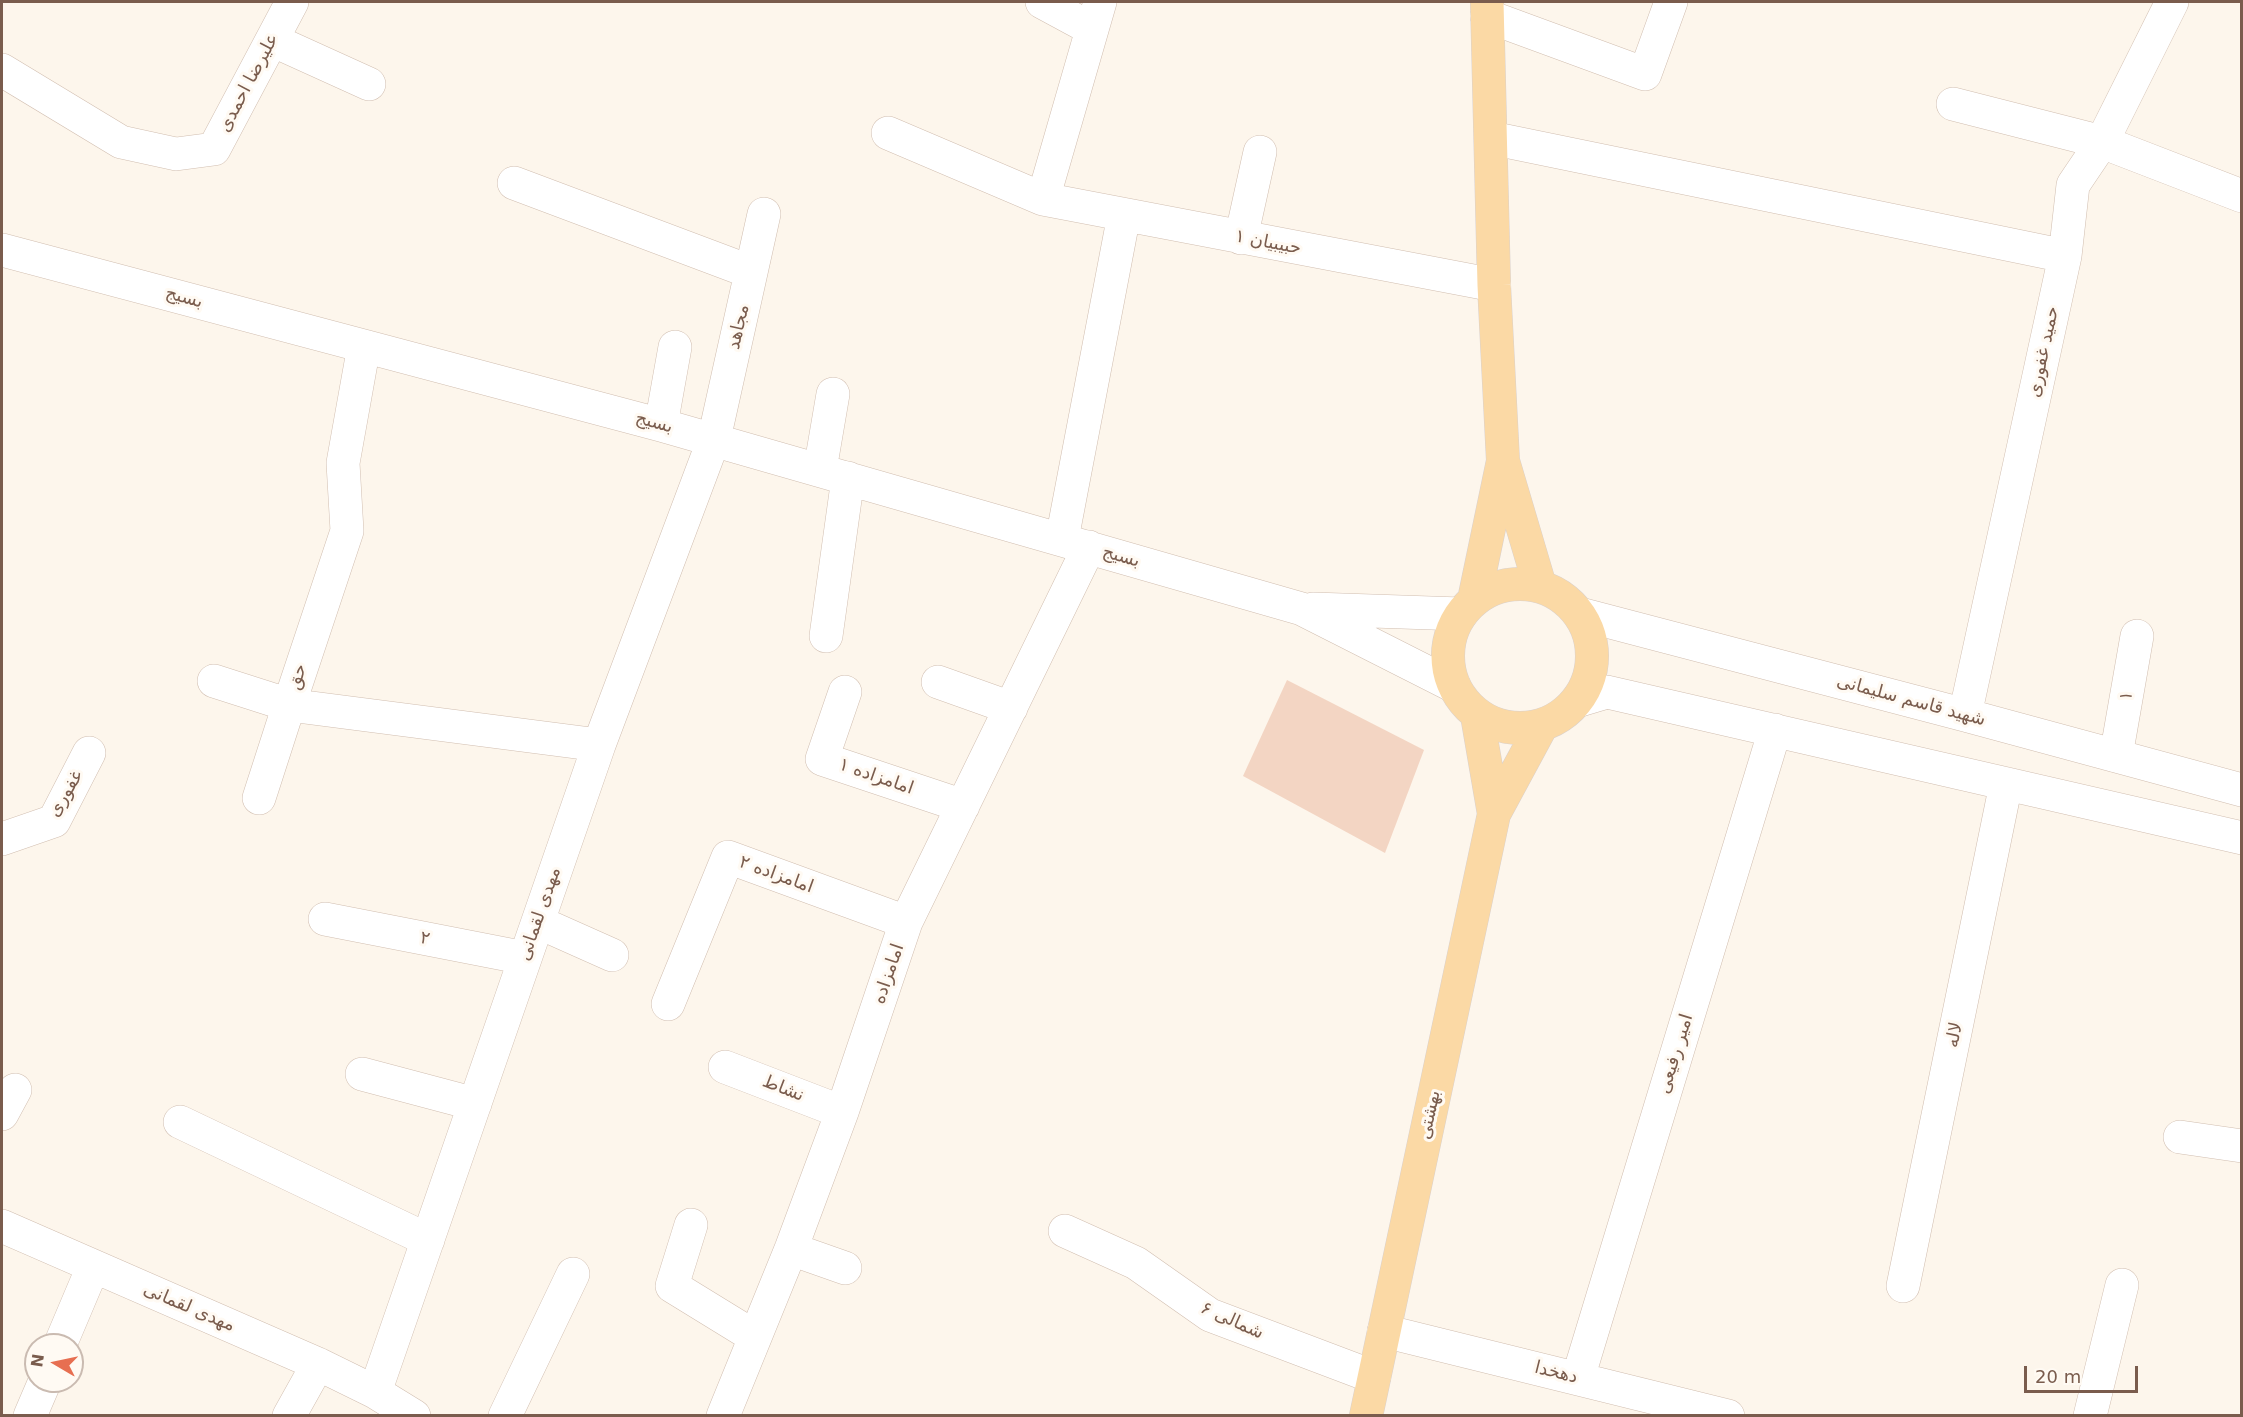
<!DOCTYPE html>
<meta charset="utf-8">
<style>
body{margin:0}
#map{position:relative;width:2243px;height:1417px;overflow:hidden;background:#fdf6ec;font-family:"DejaVu Sans",sans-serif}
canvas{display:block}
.frame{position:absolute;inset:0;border:3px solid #7a5c4d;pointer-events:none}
.north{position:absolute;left:24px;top:1333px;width:60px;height:60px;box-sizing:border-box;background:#fffaf3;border:2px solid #cabbb1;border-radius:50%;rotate:279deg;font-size:16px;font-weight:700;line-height:24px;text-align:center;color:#7a5c4d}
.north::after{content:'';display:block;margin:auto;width:21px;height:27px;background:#e76f51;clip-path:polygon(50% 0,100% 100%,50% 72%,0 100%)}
.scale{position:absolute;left:2024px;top:1366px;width:114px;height:27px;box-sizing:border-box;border:3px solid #7a5c4d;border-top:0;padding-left:8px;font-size:18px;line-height:21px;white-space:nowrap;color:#7a5c4d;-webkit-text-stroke:4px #fffaf3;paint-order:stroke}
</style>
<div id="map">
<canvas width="2243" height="1417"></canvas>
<div class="frame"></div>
<div class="north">N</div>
<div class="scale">20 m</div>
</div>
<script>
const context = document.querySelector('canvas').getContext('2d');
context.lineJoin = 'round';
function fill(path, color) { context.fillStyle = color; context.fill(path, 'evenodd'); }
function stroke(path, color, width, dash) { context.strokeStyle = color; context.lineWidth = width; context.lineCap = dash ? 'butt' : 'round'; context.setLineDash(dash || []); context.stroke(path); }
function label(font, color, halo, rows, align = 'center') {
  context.font = font + ' "DejaVu Sans",Cairo,sans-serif'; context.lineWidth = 6; context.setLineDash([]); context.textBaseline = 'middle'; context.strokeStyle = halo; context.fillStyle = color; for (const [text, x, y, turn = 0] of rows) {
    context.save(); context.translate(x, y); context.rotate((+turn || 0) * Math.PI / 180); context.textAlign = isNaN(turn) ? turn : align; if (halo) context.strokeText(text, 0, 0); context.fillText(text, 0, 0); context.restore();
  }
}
const building = new Path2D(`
 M1287,680L1424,750L1385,853L1243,776Z`);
const minor = new Path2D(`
 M1042,2L1092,29
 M1487,16L1645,74L1671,2
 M272,40L369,84
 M2,70L121,142L176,154L214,149L292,2
 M1953,104L2102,142L2172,2
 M888,133L1043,199L1494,285
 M1491,138L2065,256
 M514,183L751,272
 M1043,199L1100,2
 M1241,238L1260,152
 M2,250L661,425L1302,609L1454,686
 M364,346L343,463L347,531L289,705L599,745
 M661,425L675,347
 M820,470L833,394
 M1062,539L1124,215
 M1313,609L1461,614
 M1580,614L1965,715L2242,790
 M826,636L848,478
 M214,681L289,705L259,798
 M938,682L1011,708
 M845,692L822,759L963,806
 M1577,701L1607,692L2242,838
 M1965,715L2065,256L2073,185L2102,142L2242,196
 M2116,756L2137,636
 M2,839L54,821L89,753
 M325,919L525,958
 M538,922L612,955
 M668,1004L728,857L906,922
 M725,1067L842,1112
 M362,1074L475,1104
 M2,1114L15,1090
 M180,1122L428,1240
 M2180,1137L2242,1146
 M691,1225L672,1286L755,1337
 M2,1226L318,1364L375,1392L414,1416
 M1065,1231L1136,1263L1210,1315L1374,1377
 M791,1249L845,1268
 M1903,1286L2006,784
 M1384,1331L1728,1416
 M60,1345L93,1267
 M1578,1378L1775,730
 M375,1392L599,745L714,439L764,214
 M30,1416L45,1381
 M289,1416L318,1364
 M505,1416L573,1274
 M723,1416L791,1249L842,1112L906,922L1089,547
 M2090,1416L2122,1285`);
const major = new Path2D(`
 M1487,2L1494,285L1503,461
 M1448 656a72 72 0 1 1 144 0a72 72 0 1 1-144 0Z
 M1474,600L1503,461L1540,586
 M1477,715L1494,814L1542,725
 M1366,1416L1494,814`);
const streetNames = [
 ["علیرضا احمدی",249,83,-62],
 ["حبیبیان ۱",1268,243,11],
 ["بسیج",184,298,15],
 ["مجاهد",739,327,-77],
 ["حمید غفوری",2044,352,-78],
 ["بسیج",654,423,15],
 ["بسیج",1121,557,16],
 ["حق",298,677,-72],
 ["۱",2127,696,-80],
 ["شهید قاسم سلیمانی",1911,701,15],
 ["امامزاده ۱",876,777,19],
 ["غفوری",66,794,-59],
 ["امامزاده ۲",776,875,20],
 ["مهدی لقمانی",540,914,-71],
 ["۲",425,939,11],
 ["امامزاده",889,974,-71],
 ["لاله",1955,1035,-78],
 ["امیر رفیعی",1676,1054,-73],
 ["نشاط",783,1089,21],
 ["بهشتی",1430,1115,-78],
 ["مهدی لقمانی",189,1308,23],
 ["شمالی ۶",1232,1321,24],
 ["دهخدا",1556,1373,14]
];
fill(building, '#f3d5c3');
stroke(minor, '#d1beb0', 34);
stroke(major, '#dad1cd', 34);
stroke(minor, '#fff', 33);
stroke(major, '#fbd9a5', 33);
label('18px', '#7a5c4d', '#fffaf3', streetNames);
</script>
